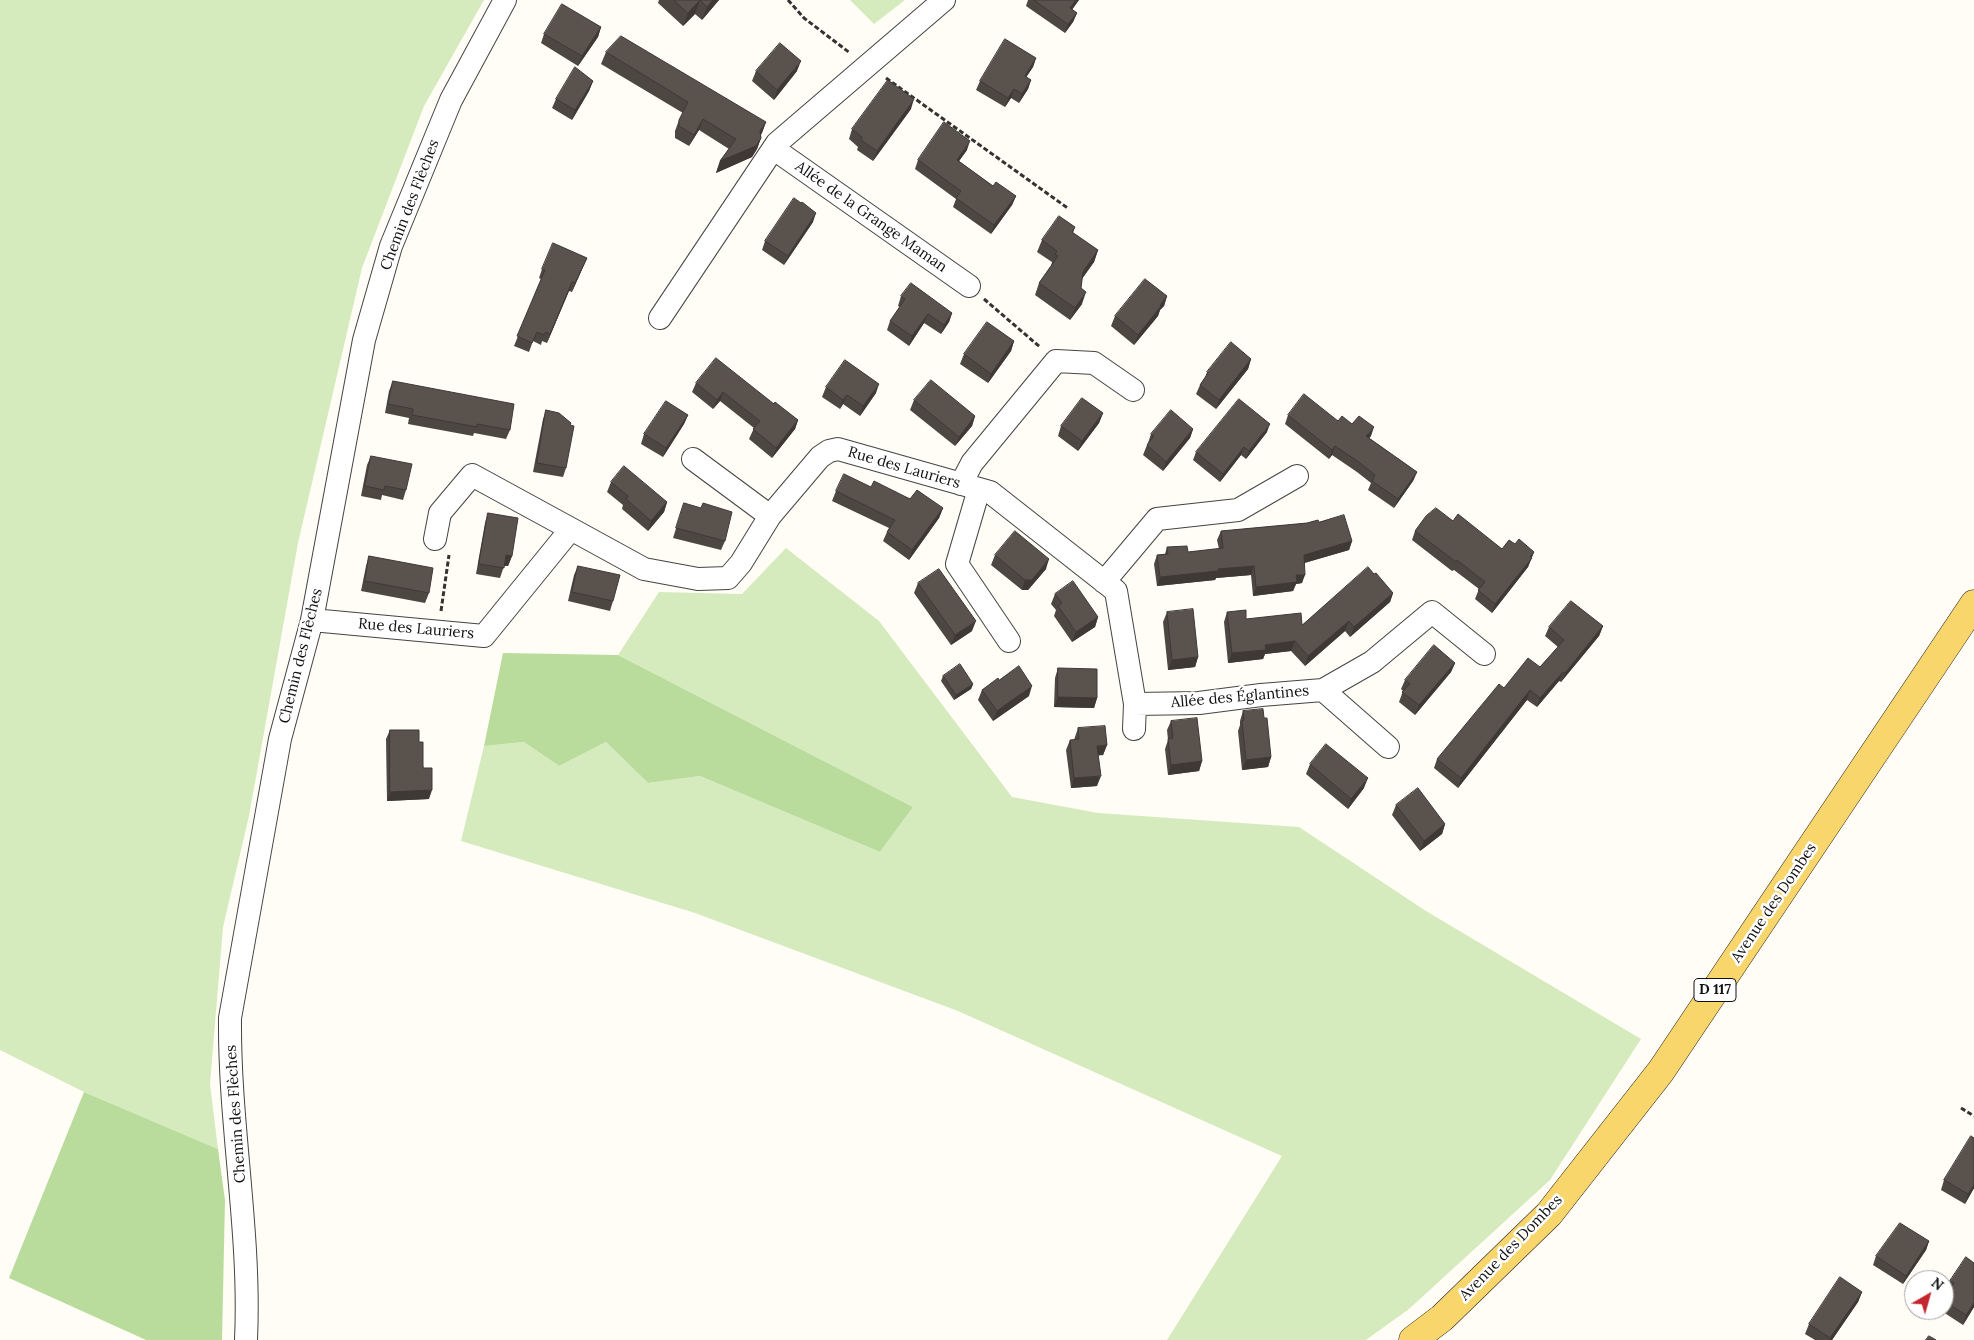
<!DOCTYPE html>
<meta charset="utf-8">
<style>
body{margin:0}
#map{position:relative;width:1974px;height:1340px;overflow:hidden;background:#fffdf5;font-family:Lora,serif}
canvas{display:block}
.north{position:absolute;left:1904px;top:1270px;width:50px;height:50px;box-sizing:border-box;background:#fff;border:1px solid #a0a0a0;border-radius:50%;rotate:38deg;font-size:14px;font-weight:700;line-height:20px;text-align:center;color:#111}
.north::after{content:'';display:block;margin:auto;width:18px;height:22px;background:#c4262e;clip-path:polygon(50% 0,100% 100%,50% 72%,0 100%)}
</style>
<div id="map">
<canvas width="1974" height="1340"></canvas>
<div class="north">N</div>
</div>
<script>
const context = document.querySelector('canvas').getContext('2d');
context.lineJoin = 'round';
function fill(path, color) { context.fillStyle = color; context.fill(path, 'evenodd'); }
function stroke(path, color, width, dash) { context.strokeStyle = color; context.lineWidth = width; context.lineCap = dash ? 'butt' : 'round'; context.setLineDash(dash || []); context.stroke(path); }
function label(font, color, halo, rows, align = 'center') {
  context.font = font + ' Lora,serif'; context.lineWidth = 5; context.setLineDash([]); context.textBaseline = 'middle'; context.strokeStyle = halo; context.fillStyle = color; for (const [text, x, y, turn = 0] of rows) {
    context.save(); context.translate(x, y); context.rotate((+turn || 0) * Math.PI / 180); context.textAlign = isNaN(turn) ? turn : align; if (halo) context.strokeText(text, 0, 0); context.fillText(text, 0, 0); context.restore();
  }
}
const green = new Path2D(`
 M0,0H484L424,106L362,268L298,543L249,816L223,927L210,1084L218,1149L84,1092L0,1050Z
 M850,0H905L874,24Z
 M786,548L879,621L1012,797L1098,813L1299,827L1426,911L1641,1039L1550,1180L1409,1309L1366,1340H1167L1282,1156L958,1011L695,913L461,841L484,746L524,742L559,766L606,742L648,783L700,776L880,852L913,807L618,655L659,592L742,594Z`);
const forest = new Path2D(`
 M503,653L618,655L913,807L880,852L700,776L648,783L606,742L559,766L524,742L484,746Z
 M84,1092L218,1149L225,1200L222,1340H146L9,1278Z`);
const path = new Path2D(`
 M788,0L804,18L850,53
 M886,78L1069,209
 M984,299L1040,347
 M441,611L449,555
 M1961,1108L1974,1116`);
const street = new Path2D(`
 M774,149L969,286
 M660,318L777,143L944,0
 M693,459L770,516
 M961,484L972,463L1056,361L1094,363L1133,390
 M979,489L957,564L1009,641
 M435,539L440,513L472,475L571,529
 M1104,582L1157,519L1238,510L1297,476
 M312,620L484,636L571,529L644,569L698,579L728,578L741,563L770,516L820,457L829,451L838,449L990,492L1116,591L1135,704L1134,729
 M1323,690L1388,747
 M1135,704L1199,703L1261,695L1323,690L1372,662L1432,612L1484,654
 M246,1340C251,1232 229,1126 230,1018L280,739L312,620L364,340L391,246L451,100L505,0`);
const primary = new Path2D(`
 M1413,1340L1442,1318L1549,1214L1661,1071L1974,604`);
const wall = new Path2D(`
 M659,0H719L702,20L695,14L683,26L658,3Z
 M1028,0H1079L1072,9L1077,13L1073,22L1065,33L1026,6Z
 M601,27L598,37L578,66L541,43L544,34Z
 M606,52L766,122L761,135V138L757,149L752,157L716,173L720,161L729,149L699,130L689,146L675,138V131L679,120L683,113L601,64Z
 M1036,58L1033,67L1026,77L1031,80L1028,89L1019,103L1011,98L1005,107L976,90L980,81Z
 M756,71H797L774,100L752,81Z
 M593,81L589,91L572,120L552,108L556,99Z
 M911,109L873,161L857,150L858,147L849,139L852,129Z
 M967,150L959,161L993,186L1016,196L1012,205L991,234L953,207L956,199L915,169L918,160Z
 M813,222L784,265L762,250L765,241Z
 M1075,227L1073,233L1098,250L1094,262L1082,279L1081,288L1082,304L1070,320L1035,295L1039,283L1051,266L1052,262L1037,252L1042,240Z
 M587,258L572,292L569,291L547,343L542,341L541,345L533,341L529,352L514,346L541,279L539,278L542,269Z
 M901,296L952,313L949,322L941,334L924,323L909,346L887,330L890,321L900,307L898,306Z
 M1167,296L1164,306L1160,310L1158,316L1134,345L1111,326L1115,316Z
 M1014,341L1011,351L988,383L960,364L964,354Z
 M1251,359L1248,369L1216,409L1196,394L1200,385L1205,378L1207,372Z
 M393,381L510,430L506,439L474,433L473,436L408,424L409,418L385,413L389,391Z
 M696,383L774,404L798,420L795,429L772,458L749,439L754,428L720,401L713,409L692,392Z
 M826,387L876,393L860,416L843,404L840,409L822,397Z
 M914,400L975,416L972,426L955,446L910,410Z
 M546,410L566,468L563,477L533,472L543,419Z
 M1103,413L1099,423L1078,451L1058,436L1061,426Z
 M688,415L684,424L663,457L641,444L644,434Z
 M1288,415L1338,421L1352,424L1371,436L1369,438L1417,472L1413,481L1394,508L1368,490L1371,483L1357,472L1332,455L1329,459L1285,424Z
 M1193,429L1190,438L1163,471L1143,455L1147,445L1148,443L1151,434Z
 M1267,432L1246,459L1241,455L1220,482L1193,460L1196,452Z
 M371,456L406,490L403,500L382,495L381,500L361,496L367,465Z
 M611,482L667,502L664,512L648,531L622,509L623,505L607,492Z
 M871,487L943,508L939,518L909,560L883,541L887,532L889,528L832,501L836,491Z
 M684,503L725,541L721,550L673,538Z
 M488,513L512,556L508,566H504L500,578L476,574L485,523Z
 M1453,521L1502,549L1515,544L1534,552L1528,567L1492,613L1475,599L1479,589L1454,570L1452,571L1412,540L1415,531Z
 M1319,522L1352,541L1349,550L1304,563L1302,583L1296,584L1293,591L1253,596L1251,575L1216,578L1215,580L1157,586L1154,564L1157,555L1165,554L1167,547L1188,552L1219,549L1217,540L1221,531Z
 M995,555L1046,569L1028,590H1022L991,565Z
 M369,556L429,593L425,603L361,591L366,566Z
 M578,566L613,601L610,611L568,601L574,575Z
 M1374,574L1393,593L1390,602L1350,637L1345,631L1305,666L1291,651L1265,654L1263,659L1228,663L1224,622L1227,612L1246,619L1302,625Z
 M918,583L972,631L951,645L914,593Z
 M1055,594L1098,617L1095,627L1072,642L1054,616L1056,610L1051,604Z
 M1167,612L1198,657L1195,667L1168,670L1163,622Z
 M1603,626L1599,636L1561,682L1559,681L1537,707L1527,700L1458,788L1434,768L1437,759L1504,688L1540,667L1558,647L1545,636L1549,627Z
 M1455,663L1451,672L1415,715L1399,702L1403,691L1401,689L1405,680Z
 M1058,668L1097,698L1094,708L1054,707L1055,678Z
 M943,676L973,684L971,689L954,700L941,681Z
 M999,680L1029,696L993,721L978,700L982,690Z
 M1243,711L1271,757L1268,767L1242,770L1238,731L1240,725V721Z
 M1171,721L1202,761L1199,771L1168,775L1165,749L1168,740L1167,730Z
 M1078,728L1107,745L1103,755H1098L1097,786L1071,788L1066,750L1070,740H1074Z
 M390,730L419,742L429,799L387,801L386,739Z
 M1310,764L1364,788L1348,809L1306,774Z
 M1396,805L1445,824L1442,834L1420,851L1392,815Z
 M1974,1138V1188L1965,1204L1941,1190L1944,1180Z
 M1929,1241L1926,1250L1903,1284L1873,1265L1876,1256Z
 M1974,1263V1307L1963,1325L1940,1310H1944V1299L1948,1292L1947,1291L1950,1281Z
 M1862,1292L1858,1302L1832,1340H1815L1805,1334L1809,1324Z`);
const shadedWall = new Path2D(`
 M700,0L695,14L683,26L688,13Z
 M713,0H719L702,20L707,7Z
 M1076,0H1079L1067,17L1070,8Z
 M1077,13L1073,22L1065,33L1068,24Z
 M601,27L598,37L578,66L582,56Z
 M1036,58L1033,67L1021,85L1025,76Z
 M801,61L797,71L774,100L777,90Z
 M1031,80L1028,89L1019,103L1022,94Z
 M593,81L589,91L572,120L575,110Z
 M1014,89L1011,98L1005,107L1008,98Z
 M914,99L911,109L873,161L877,151Z
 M703,119L699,130L689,146L694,135Z
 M766,122L762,133L755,143L760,131Z
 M761,138L757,149L752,157L716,173L720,161Z
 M970,141L967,150L954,168L957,160Z
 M1016,196L1012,205L991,234L994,225Z
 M816,213L813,222L784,265L788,256Z
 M1098,250L1094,262L1078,284L1083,272Z
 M587,258L583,267L572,292L575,283Z
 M572,282L569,291L547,343L550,334Z
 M1086,292L1082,304L1070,320L1075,308Z
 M1167,296L1164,306L1160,310L1158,316L1134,345L1138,335Z
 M952,313L949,322L941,334L944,325Z
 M928,314L924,323L909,346L912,336Z
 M1014,341L1011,351L988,383L991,374Z
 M1251,359L1248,369L1216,409L1219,400Z
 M879,384L876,393L860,416L863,406Z
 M723,392L720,401L713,409L717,400Z
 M847,395L843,404L840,409L843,400Z
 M1103,413L1099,423L1078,451L1082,441Z
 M688,415L684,424L663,457L666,448Z
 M975,416L972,426L955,446L959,437Z
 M798,420L795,429L772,458L776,448Z
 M1270,424L1267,432L1246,459L1249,451Z
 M1374,427L1371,436L1363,445L1366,436Z
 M1193,429L1190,438L1163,471L1166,462Z
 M1335,446L1332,455L1329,459L1332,450Z
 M1244,447L1241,455L1220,482L1223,474Z
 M1417,472L1413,481L1394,508L1398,499Z
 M667,502L664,512L648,531L651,521Z
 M943,508L939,518L909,560L912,550Z
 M1352,541L1349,550L1301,564L1304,555Z
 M1534,552L1528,567L1492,613L1495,604Z
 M506,555L512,556L508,566L502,565Z
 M1049,559L1046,569L1028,590H1022L1025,580Z
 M1254,566L1251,575L1216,578L1215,580L1157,586L1160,577L1218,569Z
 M1296,575H1305L1302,583L1296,584L1293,591L1253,596L1256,587Z
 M1393,593L1390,602L1350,637L1354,627Z
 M1098,617L1095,627L1072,642L1076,632Z
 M976,621L972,631L951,645L955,635Z
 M1349,621L1345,631L1305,666L1308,656Z
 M1603,626L1599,636L1561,682L1565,673Z
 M1295,641L1291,651L1265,654L1263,659L1228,663L1232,653L1265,645Z
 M1198,657L1195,667L1168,670L1172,660Z
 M1455,663L1451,672L1415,715L1419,705Z
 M1563,672L1559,681L1537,707L1540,698Z
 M973,684L971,689L954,700L956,695Z
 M1032,686L1029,696L993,721L997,711Z
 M1530,690L1527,700L1458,788L1461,778Z
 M1058,697L1097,698L1094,708L1054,707Z
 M1107,745L1103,755L1094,756L1097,746Z
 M1271,757L1268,767L1242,770L1246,760Z
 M1202,761L1199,771L1168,775L1171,765Z
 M1101,776L1097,786L1071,788L1074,778Z
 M1368,778L1364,788L1348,809L1351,799Z
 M432,790L429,799L387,801L390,792Z
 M1445,824L1442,834L1420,851L1424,841Z
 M1974,1185V1188L1965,1204L1968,1194Z
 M1929,1241L1926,1250L1903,1284L1906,1276Z
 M1862,1292L1858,1302L1832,1340H1829Z
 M1974,1303V1307L1963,1325L1966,1315Z`);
const building = new Path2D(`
 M674,0H713L707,7L700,0L688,13Z
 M1034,0H1076L1070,8L1077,13L1068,24Z
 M562,4L601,27L582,56L544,34Z
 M621,36L766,122L760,131L761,138L756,146L720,161L736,139L703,119L694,135L679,126V120L688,102L606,52Z
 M1005,39L1036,58L1025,76L1031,80L1022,94L1014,89L1008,98L980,81Z
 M780,43L801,61L777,90L756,71Z
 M575,67L593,81L575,110L556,99Z
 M888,80L914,99L877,151L861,140L862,137L852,129Z
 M944,122L970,141L957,160L993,186L996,182L1016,196L994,225L956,198L961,191L918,160Z
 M794,198L801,203L802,202L816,213L788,256L765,241Z
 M1059,216L1075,227L1072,232L1098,250L1083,272L1081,288L1086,292L1075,308L1039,283L1058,256L1055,254L1057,251L1042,240Z
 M553,243L587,258L575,283L572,282L550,334L546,332L544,335L537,332L532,343L517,336L545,270L542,269Z
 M1145,279L1167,296L1160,305L1161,306L1138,335L1115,316Z
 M911,283L952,313L944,325L928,314L912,336L890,321L905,299L901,296Z
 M987,322L1014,341L991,374L964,354Z
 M1231,342L1251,359L1219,400L1200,385L1208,373L1207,372Z
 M716,358L774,404L775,402L798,420L776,448L753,429L760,421L723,392L717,400L696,383Z
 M845,360L879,384L863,406L847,395L843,400L826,387Z
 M931,380L975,416L959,437L914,400Z
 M393,381L514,404L510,430L477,424V427L412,415L413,409L388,404Z
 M1304,394L1338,421L1342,416L1352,424L1359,416L1374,427L1366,436L1417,472L1398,499L1372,481L1375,475L1360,463L1335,446L1332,450L1288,415Z
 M1082,398L1103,413L1082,441L1061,426Z
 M1239,399L1270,424L1249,451L1244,447L1223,474L1196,452Z
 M666,401L688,415L666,448L644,434Z
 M546,410L559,413L571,423L570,425L574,426L566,468L537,463Z
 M1171,410L1193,429L1166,462L1147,445L1154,436L1151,434Z
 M371,456L412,464L406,490L385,486L384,490L365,486Z
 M624,466L667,502L651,521L626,499L628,496L611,482Z
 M844,474L871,487L874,481L910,499L917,490L943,508L912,550L887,532L895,520L836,491Z
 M684,503L701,508L703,503L732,512L725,541L676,528Z
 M1436,508L1453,521L1458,514L1502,549L1509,540L1515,544L1519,539L1534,552L1530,557L1532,558L1495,604L1478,590L1485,582L1457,560L1456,562L1415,531L1426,516Z
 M488,513L518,518L512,556L506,555L504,568L479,564Z
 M1344,515L1352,541L1304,555L1305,575H1296L1297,582L1256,587L1254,566L1218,569V571L1160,577L1157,555L1168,554L1167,547L1187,546L1188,552L1223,548L1221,531L1307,523L1318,520L1319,522Z
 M1015,531L1049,559L1032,580H1025L995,555Z
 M369,556L433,568L429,593L365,581Z
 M578,566L620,575L613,601L572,592Z
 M1368,567L1374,574L1376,573L1393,593L1354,627L1349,621L1308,656L1295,641L1265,645L1266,650L1232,653L1227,612L1246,610V619L1301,613L1302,625Z
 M939,569L976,621L955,635L918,583Z
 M1073,581L1098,617L1076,632L1058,606L1062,603L1055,594Z
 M1571,601L1603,626L1565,673L1563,672L1540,698L1530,690L1461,778L1437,759L1499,684L1504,688L1528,658L1540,667L1564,640L1549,627Z
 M1193,609L1198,657L1172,660L1167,612Z
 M1434,645L1455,663L1419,705L1402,692L1410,684L1405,680Z
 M960,664L973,684L956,695L943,676Z
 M1019,666L1032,686L997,711L982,690L998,678L999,680Z
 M1058,668L1097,669V698L1058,697Z
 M1263,709L1264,718H1267L1271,757L1246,760L1242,721L1244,720L1243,711Z
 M1197,718L1202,761L1171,765L1168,739L1173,738L1171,721Z
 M1105,726L1107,745L1097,746L1101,776L1074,778L1070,740L1079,739L1078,728Z
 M390,730H419V742H423V768H432V790L390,792Z
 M1326,744L1368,778L1351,799L1310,764Z
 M1418,788L1445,824L1424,841L1396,805Z
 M1971,1136L1974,1138V1185L1968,1194L1944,1180Z
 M1900,1223L1929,1241L1906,1276L1876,1256Z
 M1966,1257L1974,1263V1303L1966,1315L1944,1301V1299L1954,1283L1950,1281Z
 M1840,1277L1862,1292L1830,1338L1809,1324Z
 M1929,1336L1936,1340H1926Z`);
const shields = [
 [1715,990,42]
];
const shieldNames = [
 ["D 117",1715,990]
];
const streetNames = [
 ["Chemin des Flèches",410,205,-69],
 ["Allée de la Grange Maman",871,217,35],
 ["Rue des Lauriers",904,468,16],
 ["Rue des Lauriers",416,629,5],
 ["Chemin des Flèches",301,656,-76],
 ["Allée des Églantines",1240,697,-5],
 ["Avenue des Dombes",1774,903,-56],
 ["Chemin des Flèches",236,1114,-94],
 ["Avenue des Dombes",1511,1248,-46]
];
fill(green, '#d5ebbd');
fill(forest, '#b9dc9c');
stroke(street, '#444', 24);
stroke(primary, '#222', 29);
stroke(path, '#333', 3, [5, 2.5]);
stroke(street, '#fff', 22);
stroke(primary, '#f9d66b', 28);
fill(wall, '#4d4742');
fill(shadedWall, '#3f3936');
fill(building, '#5a524d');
stroke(building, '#3f3936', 1);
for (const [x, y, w] of shields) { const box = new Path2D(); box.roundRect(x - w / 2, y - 11.5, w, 23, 4); context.fillStyle = '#fff'; context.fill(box); stroke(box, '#111', 1); }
label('bold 14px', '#111', null, shieldNames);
label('15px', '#111', '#fff', streetNames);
</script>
